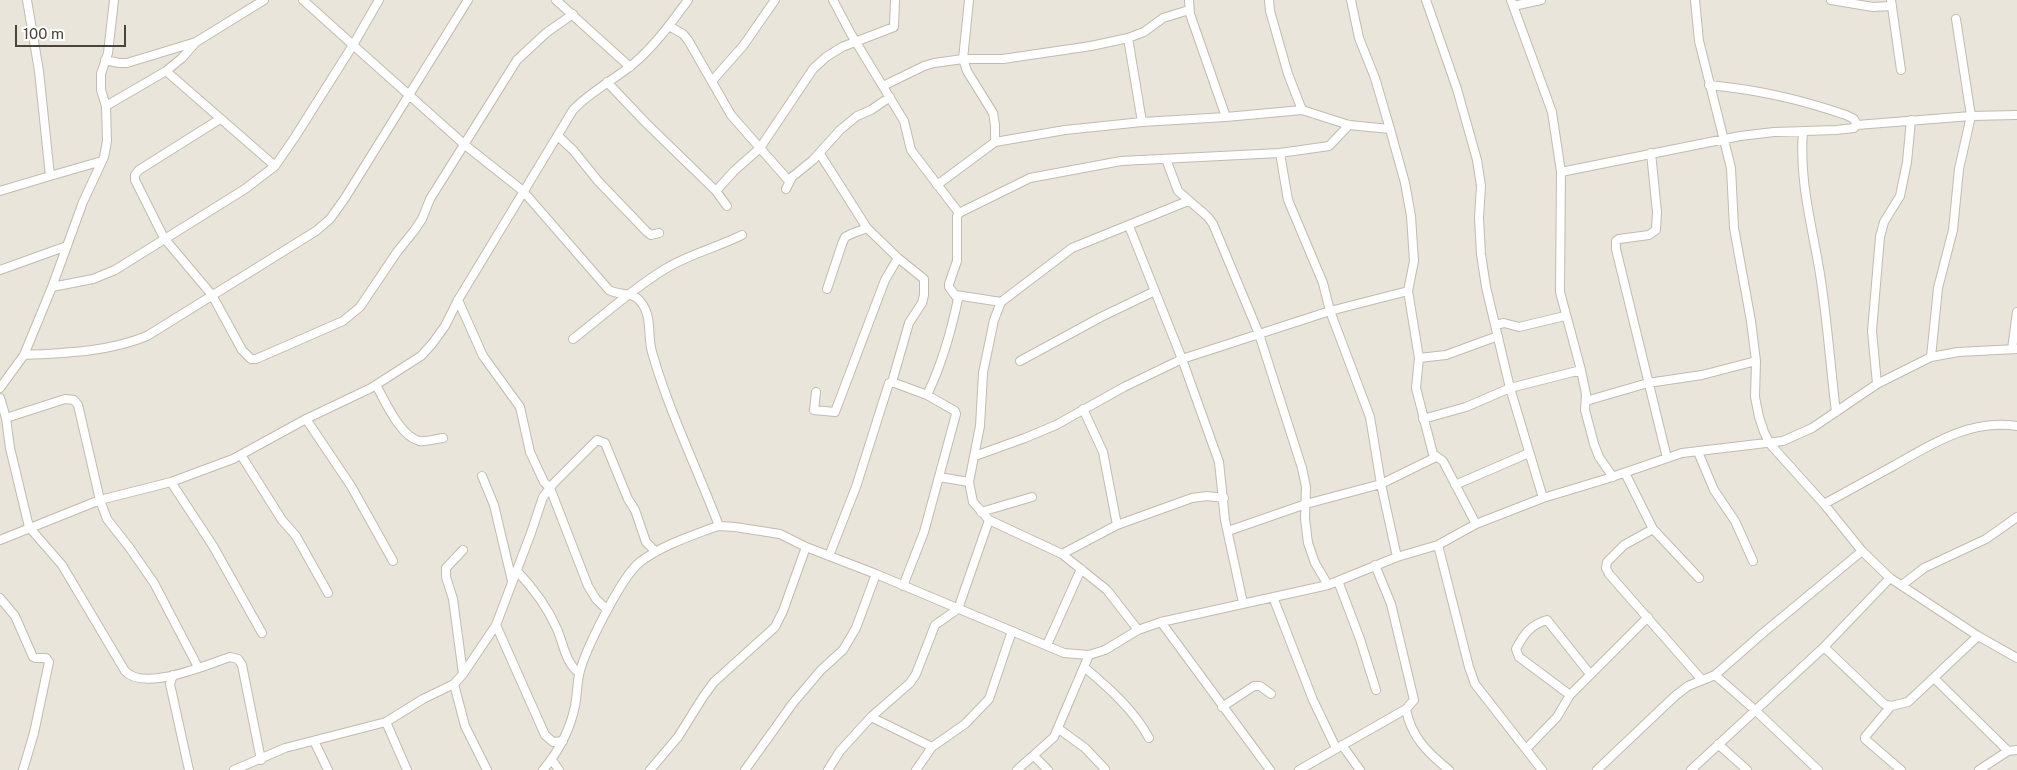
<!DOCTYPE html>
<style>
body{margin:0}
#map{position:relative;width:2017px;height:770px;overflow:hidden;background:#f6f3ec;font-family:"Public Sans",sans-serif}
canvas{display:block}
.scale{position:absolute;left:15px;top:25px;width:111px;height:22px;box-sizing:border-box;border:2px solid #4b4439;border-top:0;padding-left:6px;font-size:15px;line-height:18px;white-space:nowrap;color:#4b4439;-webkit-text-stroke:4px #fff;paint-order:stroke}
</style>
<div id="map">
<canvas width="2017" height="770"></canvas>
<div class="scale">100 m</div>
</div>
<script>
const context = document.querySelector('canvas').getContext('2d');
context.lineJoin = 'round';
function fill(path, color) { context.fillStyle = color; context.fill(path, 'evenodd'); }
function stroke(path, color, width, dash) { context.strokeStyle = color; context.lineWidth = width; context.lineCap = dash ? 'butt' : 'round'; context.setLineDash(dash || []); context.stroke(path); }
const residential = new Path2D(`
 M0,0H2017V770H0Z`);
const minor = new Path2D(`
 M27,0L39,71L50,176L102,161
 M114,0L108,53L101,74V90L106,106L166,71L182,58L196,42L264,0
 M379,0L353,45L465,145L523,191L609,290C619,296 632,291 640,301C653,316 647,335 652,352C669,412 697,468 719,526
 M556,0L630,67
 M833,0L851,34L904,121L911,150L959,213
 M969,0L963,59L967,71L993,113L995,125V142
 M1189,0L1190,14L1226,117
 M1269,0L1270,11L1288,74L1302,110
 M1351,0L1359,38L1375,78L1390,129L1405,183L1411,216L1414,261L1408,291L1419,358L1416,388L1433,454L1443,461L1476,524
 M1426,0L1457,89L1477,160L1481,186L1479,218L1481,254L1486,287L1510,388L1543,498
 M1511,0L1552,112L1561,172L1560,292L1581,370L1586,394L1585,410L1594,444L1599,457L1613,477
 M1695,0L1699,41L1731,168L1734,228L1751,321L1756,361L1755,397L1759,417L1764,432L1770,444L1824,504L1862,551L1890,578L1978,636L2017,658
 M1831,0L1873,7L1892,6
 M1891,0L1901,70
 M1513,6L1541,0
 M669,26L683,34L688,40L731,115L789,181
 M1128,38L1142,122
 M105,60L119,63H127L196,42
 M712,81L743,46L775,0
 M607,82L646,123L716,191L727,206
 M1709,85C1759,90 1799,99 1846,115L1854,119L1857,125
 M883,86L924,66L934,63L963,59H1003L1091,46L1128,38L1144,32L1163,18L1189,10
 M220,119L139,170L135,175V180L164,238L212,295L242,350L251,359H256L343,321L360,307L397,252L414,231L422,219L430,199L517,60L546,33L573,14
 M1803,132C1799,178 1811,222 1819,268C1827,315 1830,364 1836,412
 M558,136L573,150L598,181L646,231L651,235L659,233
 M1280,153L1329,146L1349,125
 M1651,153L1657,212L1656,230L1649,235L1619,239L1616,241V249L1667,458
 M820,154L867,228L898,258L924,279V295L922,303L909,323L892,382
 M1166,159L1178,191L1208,217L1213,224L1259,334L1302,468L1306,487L1305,519L1308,543L1315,563L1328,585
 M275,166L295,137L353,45L303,0
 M1561,172L1740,136L1774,132L1836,130L1854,128L1857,125L1971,116L2017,115
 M937,185L995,142L1065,130L1142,122L1226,117L1302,110L1349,125L1390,129
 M786,189L792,177L813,160L840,130L857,116L871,110L890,97
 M0,191L50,176
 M716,191L734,171L760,148L813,69L826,57L842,47L894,27L895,0
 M1129,226L1182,359L1219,462L1225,520L1243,603
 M0,270L67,246
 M52,287L93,279L115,270L245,189L275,166L166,71
 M827,289L842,244L845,237L851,234L867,228
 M956,295L1001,302
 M458,300L483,356L520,407L530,452L544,482L550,488L588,586L596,599L607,610
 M1495,325L1504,323L1519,327L1565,316
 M573,339C603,316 632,289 665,269C689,254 716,248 742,235
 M2012,349L2017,312
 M24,355C65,353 108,352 147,336L316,231L330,219L345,198L468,0
 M1931,357L1938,288L1953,230L1959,169L1971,116L1956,19
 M1419,358L1446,355L1498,336
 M1020,361L1101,317L1155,291
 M1877,384L1872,331L1880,237L1884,222L1900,196L1907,162L1911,120
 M376,385C385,401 400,436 419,441C427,442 435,439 443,438
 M0,388L24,355L52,287L83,202L104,157L107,141L106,106
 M816,392L814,410L835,412L885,280L898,258
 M927,395C942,364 951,332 958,299L949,287V284L957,261V216L959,213L1030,178L1121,161L1280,153L1288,200L1323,283L1330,311L1370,417L1381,484L1397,557
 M0,398L6,418L10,448L29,527L62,565L125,671C144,692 206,665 230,657L238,659L242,665L261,760
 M1586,401L1648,383L1702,375L1756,361
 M1083,409L1103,452L1117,525
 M6,418L65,399L74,400L78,405L100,500L107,519L129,547L154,583L198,667
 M306,419L351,486L393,561
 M1423,419L1466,407L1510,388L1581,370
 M1698,452L1714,490L1735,521L1753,561
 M241,455L282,520L296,536L328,593
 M975,456L1025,438L1056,425L1124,387L1182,359L1330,311L1408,291
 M1625,473L1653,529L1699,578
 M482,476L494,505L512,581
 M939,477L969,482
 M171,482L213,546L262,633
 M1455,485L1529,453
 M1824,504C1848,491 1871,478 1895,465C1933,443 1971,419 2017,426
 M981,512L1032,497
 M1653,529L1624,545L1607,562L1606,568L1609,574L1702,680
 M1228,531L1306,504L1381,484L1436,457
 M0,540L100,500L171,482L233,459L306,419L371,388L421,356L432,344L445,326L458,300L573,110C590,92 612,81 632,65C654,47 671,23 688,0
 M1438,545L1469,667L1475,684L1542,770
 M1062,554L1117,525L1192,498L1207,496L1224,498
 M829,556L856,487L889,383L892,382L927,395L955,411L956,414L924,532L903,586
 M517,571C534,589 547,606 557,629C564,645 565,662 579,673
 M1338,581L1360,639L1376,690
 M1902,585L1924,568L1986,539L2017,517
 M1273,597L1313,700L1336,748
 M0,598L15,616L33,657L36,658H46L49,662L34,733L23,770
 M1161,622L1270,770
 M496,625L545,735L553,742L563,741
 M1138,630L1107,590L1062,554L989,520L973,502L969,482L980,426L983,373L994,320L1001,302L1072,248L1188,201
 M1047,645L1081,569
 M1824,647L1884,704L1891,706L1908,702L1978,636
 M1084,667C1108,687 1134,710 1149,738
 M463,674L453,599L446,577V568L463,550
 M173,675L170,684L189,770
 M1715,675L1755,710L1818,770
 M1934,678L2008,751
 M454,684L465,726L487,770
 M1570,695L1519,657L1516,649C1524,634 1530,625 1547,620L1590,674
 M1891,706L1865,737V739L1901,770
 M1222,707L1254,686H1260L1271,694
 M1406,709C1411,737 1428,753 1449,770
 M871,717L932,747
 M386,722L407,770
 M1059,729L1085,748L1105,769
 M314,741L328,770
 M1718,744L1747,770
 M1342,745L1360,770
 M1526,749L1557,717L1570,695L1648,617
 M1034,756L1048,770
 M552,760L559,770
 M234,770L285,748L386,722L423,699L454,684L463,674L496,625L531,533L543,497L553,484L597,440L605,443L628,499L635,510L646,542L656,552
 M543,770C559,751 570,730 575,706C577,696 577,685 579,675C584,652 621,577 640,562C661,546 688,537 712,528L719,526L735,527L780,534L806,547L876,574L1064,653L1089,655L1105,650L1138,630L1161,622L1328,585L1397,557L1438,545L1476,524L1543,498L1606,479L1682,453L1783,441L1812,428L1877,384L1931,357L1958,352L2017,349
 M650,770L678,737L703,697L714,682L775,627L783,611L806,547
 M745,770L793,703L821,670L843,650L856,628L876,574
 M828,770L840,751L871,717L910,683L916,674L935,625L958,609L989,520
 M916,770L932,747L965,724L989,699L1012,631
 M1017,770L1054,737L1089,655
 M1299,770L1406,709L1414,700L1391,604L1375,565
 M1597,770L1675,696L1688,686L1715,675L1763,633L1862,551
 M1691,770L1824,647L1890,578
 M1979,770L2008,751L2017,750`);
fill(residential, '#eae5da');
stroke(minor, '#c2bbae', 10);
stroke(minor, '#fff', 8);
</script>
